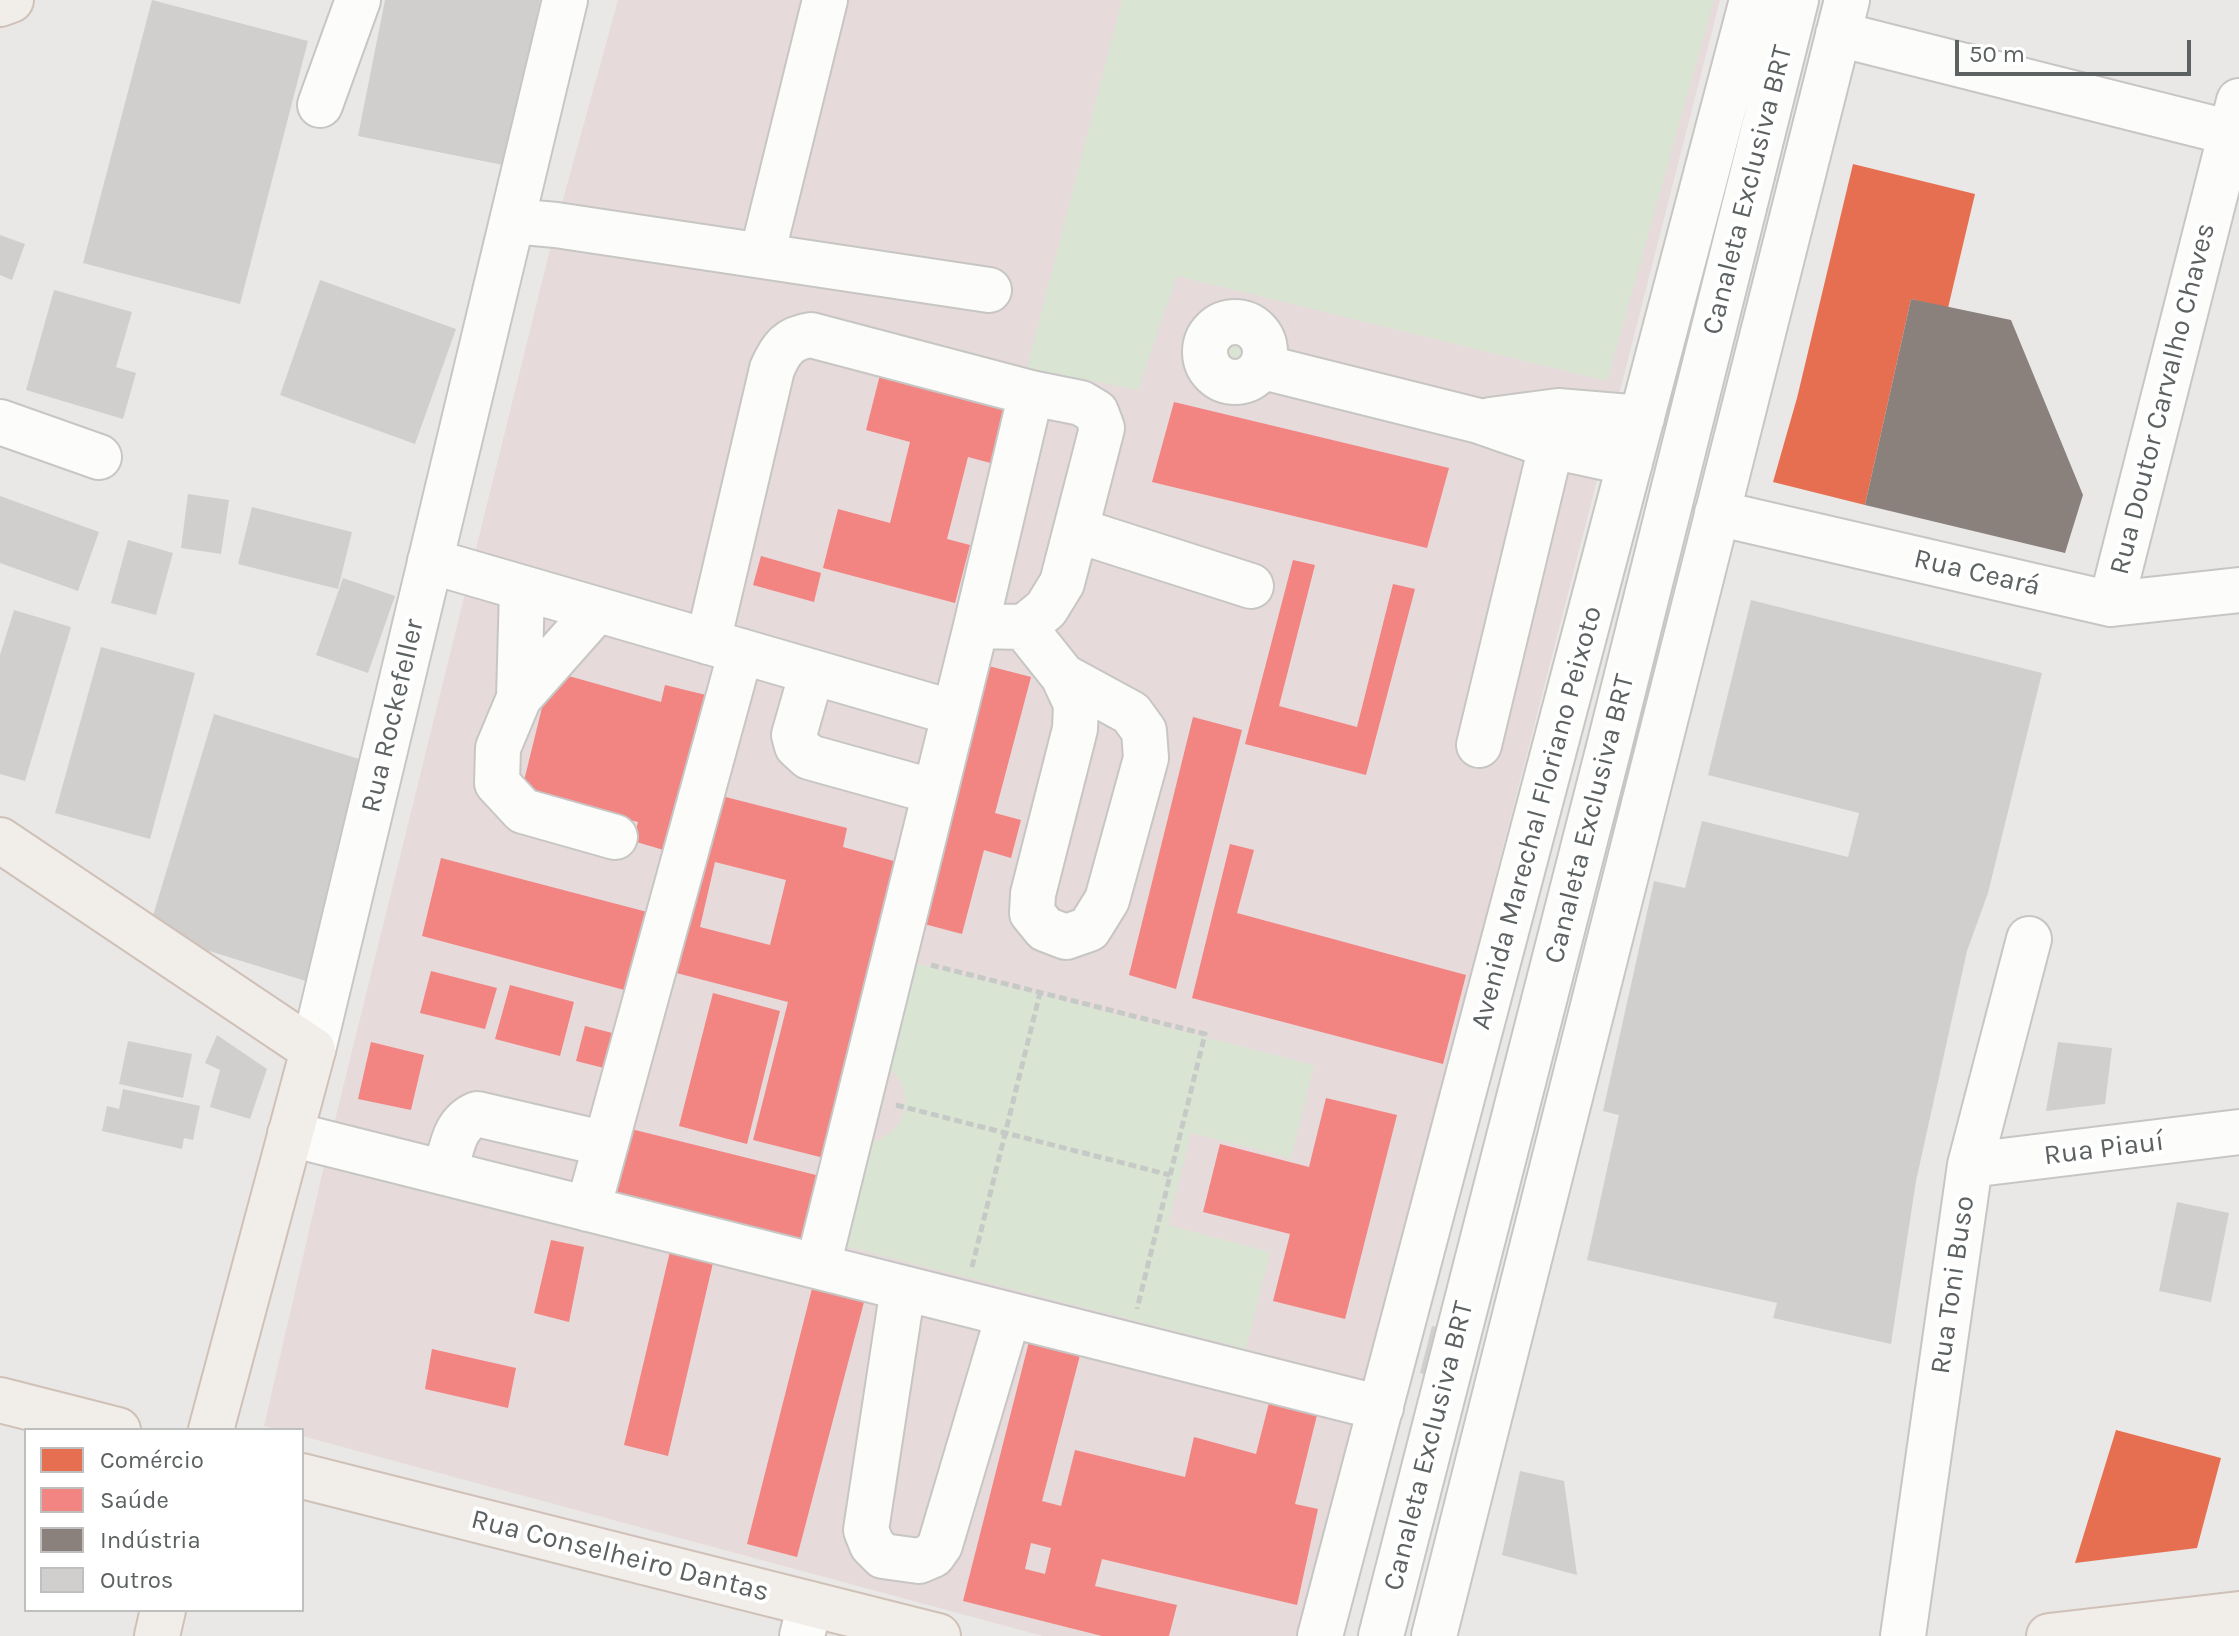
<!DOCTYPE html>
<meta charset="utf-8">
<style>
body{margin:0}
#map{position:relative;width:2239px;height:1636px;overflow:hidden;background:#eae8e6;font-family:Karla,sans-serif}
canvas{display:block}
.legend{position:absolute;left:24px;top:1428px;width:280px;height:184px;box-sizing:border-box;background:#fff;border:2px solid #bec0c0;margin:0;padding:10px 14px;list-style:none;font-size:24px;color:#5c6162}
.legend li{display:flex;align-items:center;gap:16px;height:40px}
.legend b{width:40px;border:2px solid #bec0c0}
.scale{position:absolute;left:1955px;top:40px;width:236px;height:36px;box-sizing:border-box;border:4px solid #5c6162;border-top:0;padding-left:10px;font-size:24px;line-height:28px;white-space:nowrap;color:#5c6162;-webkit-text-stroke:6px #fff;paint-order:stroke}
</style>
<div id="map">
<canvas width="2239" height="1636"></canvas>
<ul class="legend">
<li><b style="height:22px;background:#e76f51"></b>Comércio</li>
<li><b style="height:22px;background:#f28482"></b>Saúde</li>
<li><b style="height:22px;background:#8a817c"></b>Indústria</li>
<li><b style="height:22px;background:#d1cfce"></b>Outros</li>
</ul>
<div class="scale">50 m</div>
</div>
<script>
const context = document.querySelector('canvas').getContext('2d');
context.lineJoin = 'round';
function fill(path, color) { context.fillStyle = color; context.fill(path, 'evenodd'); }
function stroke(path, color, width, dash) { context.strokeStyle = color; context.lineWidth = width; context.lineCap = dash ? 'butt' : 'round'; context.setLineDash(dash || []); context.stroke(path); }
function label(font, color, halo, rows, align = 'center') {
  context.font = font + ' Karla,sans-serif'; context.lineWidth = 8; context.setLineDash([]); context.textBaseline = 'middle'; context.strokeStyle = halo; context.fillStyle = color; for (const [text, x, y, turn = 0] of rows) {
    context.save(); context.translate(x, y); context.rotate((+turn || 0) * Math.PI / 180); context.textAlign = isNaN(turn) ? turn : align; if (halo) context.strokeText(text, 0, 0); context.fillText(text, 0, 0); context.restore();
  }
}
const medical = new Path2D(`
 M618,0H1720L1301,1636H1043L302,1436V1430H279L264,1426L329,1144L556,225Z`);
const green = new Path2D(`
 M1122,0H1714L1607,381L1177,276L1138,390L1027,368Z
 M1215 352a19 19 0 1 1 38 0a19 19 0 1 1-38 0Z
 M904,960L1314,1065L1291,1158L1191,1133L1168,1225L1270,1252L1246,1349L833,1243L870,1143C908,1132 917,1094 889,1067Z`);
const shops = new Path2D(`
 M1853,164L1975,194L1948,308L1911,299L1865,505L1773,482L1797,398Z
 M2116,1430L2221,1458L2197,1548L2075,1563Z`);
const health = new Path2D(`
 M881,371L1013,407L998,465L968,457L947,539L970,545L955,603L823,568L838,509L890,523L910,442L866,430Z
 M1174,402L1449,468L1427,548L1152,482Z
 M761,556L821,573L814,602L753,585Z
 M1293,560L1315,565L1279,706L1357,727L1393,584L1415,589L1366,775L1245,744Z
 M981,664L1031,677L995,813L1021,820L1011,858L984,850L962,934L913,921Z
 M551,671L661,702L665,685L706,695L667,851L633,841L638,822L521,793Z
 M1193,717L1242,730L1176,989L1129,975Z
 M706,792L847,828L843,847L901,863L824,1158L753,1140L788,1002L661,969ZM715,862L786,880L770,945L700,927Z
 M1230,844L1254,850L1237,913L1466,975L1443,1064L1192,998Z
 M441,858L651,913L632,992L422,936Z
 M431,971L497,988L485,1029L420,1013Z
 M510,985L574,1002L560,1056L495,1039Z
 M713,993L780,1011L747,1144L679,1126Z
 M585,1026L620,1035L612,1070L576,1061Z
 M371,1042L424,1055L411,1110L358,1099Z
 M1326,1098L1397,1115L1345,1319L1273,1301L1290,1234L1203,1212L1220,1144L1309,1167Z
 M627,1128L828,1178L807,1251L609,1200Z
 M673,1239L716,1250L668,1456L624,1445Z
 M551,1240L584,1247L569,1322L534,1313Z
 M817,1269L869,1283L797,1557L747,1544Z
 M1033,1326L1084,1340L1042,1501L1061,1506L1075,1450L1185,1477L1194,1437L1256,1454L1272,1391L1320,1403L1295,1504L1318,1509L1297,1605L1102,1559L1095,1586L1177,1605L1169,1636H1102L963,1601ZM1031,1543L1051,1548L1045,1574L1025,1569Z
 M432,1349L516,1368L508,1408L425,1389Z`);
const industry = new Path2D(`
 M1911,299L2011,320L2083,495L2065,553L1865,505Z`);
const building = new Path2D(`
 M152,0L308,41L240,304L83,263Z
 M385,0H540L508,166L358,136Z
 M0,235L25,244L12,280L0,275Z
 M320,280L456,329L415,444L280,395Z
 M54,290L132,312L116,367L136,373L123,419L26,390Z
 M188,494L229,500L221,554L181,548Z
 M0,496L99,532L78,591L0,563Z
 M252,507L352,532L338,589L238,564Z
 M128,540L173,553L156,615L111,603Z
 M343,578L395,596L368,673L316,655Z
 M1751,600L2042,673L1988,893L1967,951L1916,1181L1891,1344L1773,1318L1777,1303L1587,1260L1619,1115L1603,1111L1654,881L1685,888L1702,821L1848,857L1859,813L1708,775Z
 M14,610L71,627L25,781L0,774V655Z
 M101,647L195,673L150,839L55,813Z
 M214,714L375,764L309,982L148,932Z
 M1618,783L1628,786L1617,833L1607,830Z
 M217,1035L267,1069L250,1119L210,1107L220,1070L205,1063Z
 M128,1041L192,1054L183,1098L119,1084Z
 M2058,1042L2112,1048L2105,1104L2046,1111Z
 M123,1089L200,1106L193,1140L184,1138L182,1149L102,1131L107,1106L119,1109Z
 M2177,1202L2229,1213L2211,1302L2159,1291Z
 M1432,1326L1442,1328L1430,1376L1420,1373Z
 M1520,1471L1564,1481L1577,1575L1502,1555Z`);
const path = new Path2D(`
 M931,965L1205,1034L1137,1309
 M896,1105L1170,1175
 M972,1267L1040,993`);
const minor = new Path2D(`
 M1838,34L2239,135
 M320,105L358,0
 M512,221L556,225L989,290
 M762,255L825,0
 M1205 352a30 30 0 1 1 60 0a30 30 0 1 1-60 0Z
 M1263,367L1479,421L1551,446L1630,463
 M1490,420L1558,411L1642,418
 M0,422L99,457
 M1717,513L2111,604L2239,590
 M1076,530L1251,586
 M430,561L954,713
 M2111,604L2239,101
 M597,610L519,698L498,748L497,783L523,811L615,837
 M1024,627L1063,676L1076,704L1075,729L1033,894L1032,913L1045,929L1066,937L1089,929L1107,900L1146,758L1144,731L1131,713L1063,676
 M708,642L772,369C781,348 789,338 811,335L1031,393L1081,403L1096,412L1102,428L1062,583L1046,609L1024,627L976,626
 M812,672L794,735L797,746L809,757L935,792
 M519,698L522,589
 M1479,745L1551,446
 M313,1050L565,0
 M290,1134L1381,1408
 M1970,1165L2239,1132
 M445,1173C452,1149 453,1124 477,1114L606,1144
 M588,1209L741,651
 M818,1266L976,626L1031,393
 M903,1288L866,1530L872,1545L883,1556L919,1561L933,1555L940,1545L1008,1316
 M802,1636L810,1604
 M1320,1636L1752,0
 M1381,1636L1609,747L1796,0
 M1434,1636L1847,0
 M1903,1636L1970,1165L2029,939`);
const major = new Path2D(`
 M0,4L11,0
 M0,840L313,1050L211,1430
 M0,1400L118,1430
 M302,1476L938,1636
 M157,1636L163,1610
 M2049,1636L2239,1614`);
const streetNames = [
 ["Canaleta Exclusiva BRT",1748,190,-76],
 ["Rua Doutor Carvalho Chaves",2163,399,-76],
 ["Rua Ceará",1977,573,13],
 ["Rua Rockefeller",393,716,-77],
 ["Avenida Marechal Floriano Peixoto",1537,818,-75],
 ["Canaleta Exclusiva BRT",1590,819,-76],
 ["Rua Piauí",2104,1149,-7],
 ["Rua Toni Buso",1953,1285,-82],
 ["Canaleta Exclusiva BRT",1429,1446,-76],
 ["Rua Conselheiro Dantas",620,1556,14]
];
fill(medical, '#e6dadb');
fill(green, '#dae4d3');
fill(shops, '#e76f51');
fill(health, '#f28482');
fill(industry, '#8a817c');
fill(building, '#d1cfce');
stroke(minor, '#c7c6c5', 48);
stroke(major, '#cfc1b7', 48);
stroke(path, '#c6cac7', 5, [8, 4]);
stroke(minor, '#fcfcfb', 44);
stroke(major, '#f1ede9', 44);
label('28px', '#5c6162', '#fff', streetNames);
</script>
